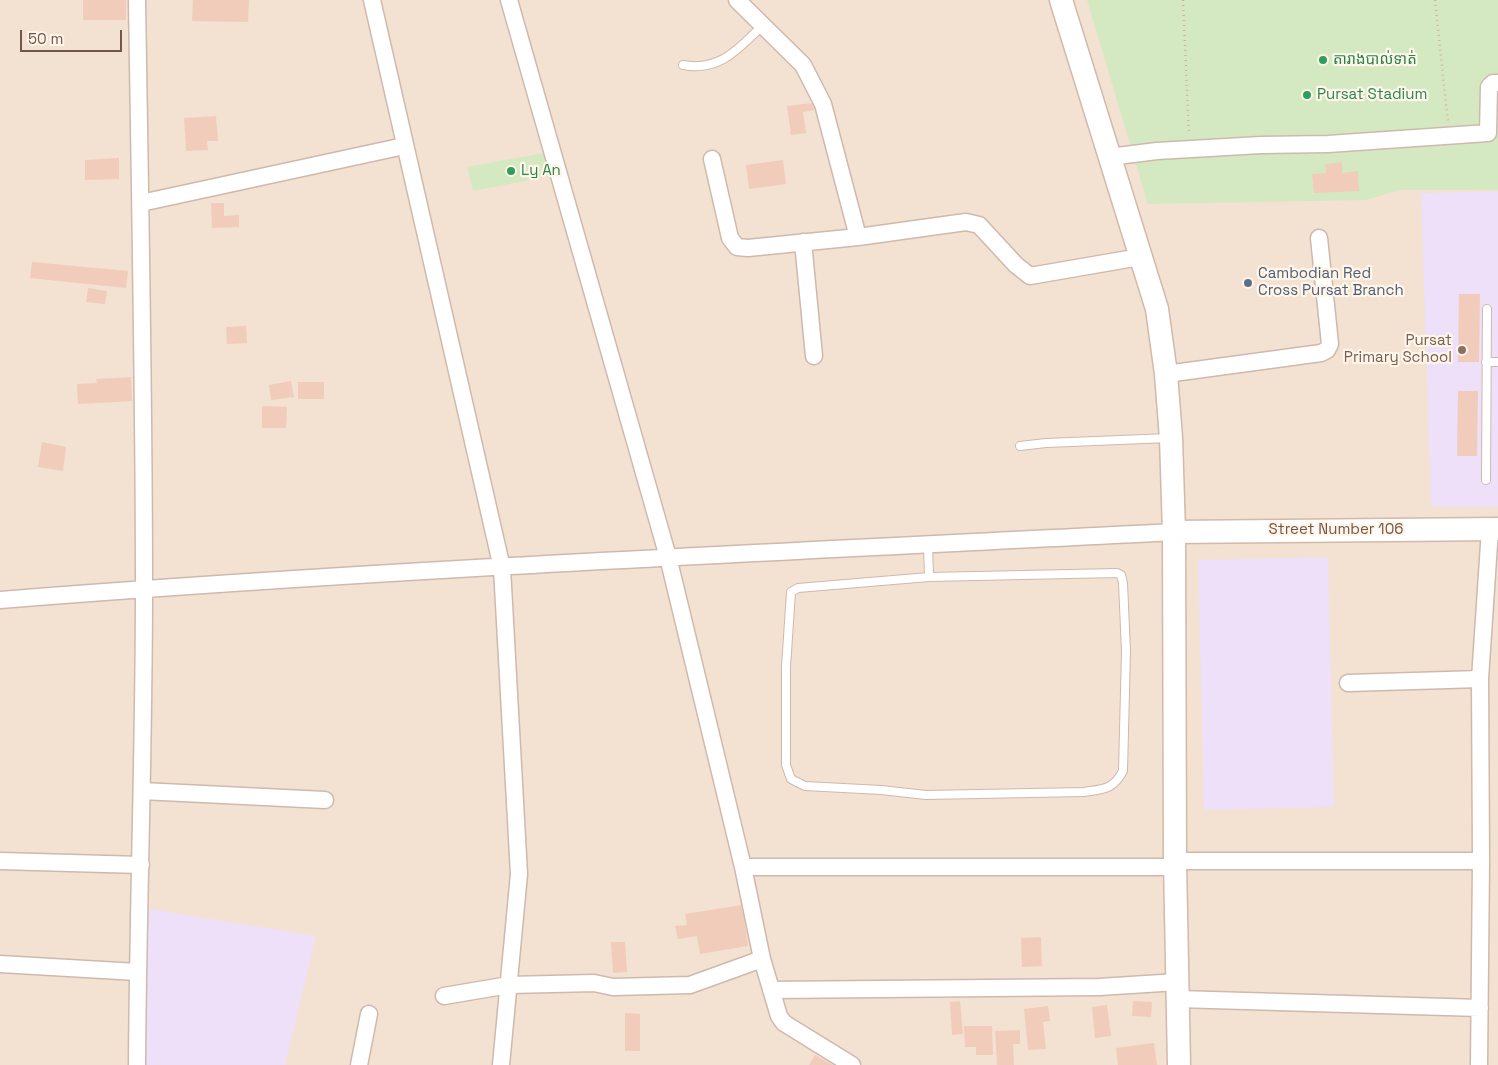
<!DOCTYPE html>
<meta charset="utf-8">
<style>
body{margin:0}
#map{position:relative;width:1498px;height:1065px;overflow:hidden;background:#fcf0e3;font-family:"Space Grotesk",sans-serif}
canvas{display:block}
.scale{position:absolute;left:20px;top:30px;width:102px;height:22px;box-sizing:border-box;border:2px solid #735549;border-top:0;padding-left:6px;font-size:15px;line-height:18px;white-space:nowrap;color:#735549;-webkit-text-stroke:4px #fff5e9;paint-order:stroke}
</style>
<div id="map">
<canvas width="1498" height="1065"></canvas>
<div class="scale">50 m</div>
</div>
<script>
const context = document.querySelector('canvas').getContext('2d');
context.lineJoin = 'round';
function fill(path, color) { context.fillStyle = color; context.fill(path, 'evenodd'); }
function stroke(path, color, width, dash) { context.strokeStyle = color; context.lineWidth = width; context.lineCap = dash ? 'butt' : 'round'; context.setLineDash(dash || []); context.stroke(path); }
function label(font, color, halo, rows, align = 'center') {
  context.font = font + ' "Space Grotesk","Noto Sans Khmer",sans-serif'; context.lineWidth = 4.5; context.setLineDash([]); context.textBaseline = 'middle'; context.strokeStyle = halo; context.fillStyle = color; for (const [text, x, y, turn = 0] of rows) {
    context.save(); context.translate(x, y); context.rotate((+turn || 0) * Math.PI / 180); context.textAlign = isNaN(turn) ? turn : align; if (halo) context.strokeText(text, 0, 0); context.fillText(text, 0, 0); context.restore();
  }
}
const residential = new Path2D(`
 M0,0H1498V1065H0Z`);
const education = new Path2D(`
 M1498,191V507H1431L1421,193Z
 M1328,557L1334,807L1204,810L1198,560Z
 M144,908L316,936L285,1065H140Z`);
const green = new Path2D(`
 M1087,0H1498V190H1399L1366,200L1148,204Z
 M549,152L555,175L473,191L467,167Z`);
const building = new Path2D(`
 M83,0H126V20H83Z
 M193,0H249L248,22L192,21Z
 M813,103L814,110L803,112L806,133L791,135L787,106Z
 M216,116L218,141H207L208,150L186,151L184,118Z
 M119,158V179L85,180V160Z
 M783,160L786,184L749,189L746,165Z
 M1342,162V173L1358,171L1359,191L1314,193L1312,174L1326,173L1325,164Z
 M211,203H224V216L239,215V227L212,228Z
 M32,262L128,271L126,288L30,278Z
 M88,288L107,291L105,304L86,302Z
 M1459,294H1480L1479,362H1458Z
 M246,326L247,343L227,344L226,327Z
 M131,377L132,401L78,404L77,384L97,383L96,379Z
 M291,381L294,397L271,400L269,385Z
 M298,382H324V399H298Z
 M1458,391H1478L1477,456H1457Z
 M262,406L287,407L286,428H262Z
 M42,442L66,447L63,471L38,467Z
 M742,905L748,946L700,954L697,936L678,939L675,926L687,925L685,914Z
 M1041,937L1042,966L1022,967L1021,938Z
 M611,942H625L627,972L613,973Z
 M960,1001L963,1034L952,1035L950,1002Z
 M1133,1001L1152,1002L1151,1017L1132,1016Z
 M1107,1005L1111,1036L1095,1038L1092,1007Z
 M1048,1006L1050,1021L1043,1022L1046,1049L1028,1050L1024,1009Z
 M625,1013L640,1014V1051H625Z
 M964,1026H992L993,1055H976V1047H965Z
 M1020,1030V1044H1013L1014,1065H997L995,1031Z
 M1154,1043L1157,1065H1118L1116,1048Z
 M815,1055L833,1065H809Z`);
const path = new Path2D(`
 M1183,0L1189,135
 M1435,0L1448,123`);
const lane = new Path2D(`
 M683,65C720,72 739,48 763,25
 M1486,362H1498
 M1020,446L1046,443L1169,438
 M1486,480L1487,309
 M928,545L929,577
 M1117,573L1121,575L1123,583L1126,651L1123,771C1113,790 1103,789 1084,792L926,795L881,790L805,786L791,779L786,765V667L791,592L798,588L929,577Z`);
const street = new Path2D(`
 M137,0C140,196 144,392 144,589C144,748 138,906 137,1065
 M372,0L502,568L519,874L501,1065
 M509,0L668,557L743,867L762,959L779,1016L784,1023L852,1065
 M737,0L803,65L823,104L858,237
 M1109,157L1157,151L1261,145L1328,144L1488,133L1489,87L1493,83H1498
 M712,159L730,238L737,247L748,248L858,237L966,222L979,225L1016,265L1030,276L1140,257
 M141,203L404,146
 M803,242L814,356
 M1166,374L1321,353L1327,350L1330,344L1319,238
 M0,600C391,569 782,552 1174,532
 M1348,683L1480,679
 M142,791L325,800
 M0,861L141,865
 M1175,861H1481
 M743,867H1175
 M0,964L137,972
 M771,990L1099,987L1178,982
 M444,996L509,985L594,983L613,987L690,985L762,959
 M1178,999L1480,1008
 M359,1065L369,1014
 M1479,1065L1481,861L1480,679L1490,529`);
const secondary = new Path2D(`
 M1061,0L1157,309L1166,374L1171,438L1174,532L1175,861L1179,1065
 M1174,532L1498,529`);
const markers = [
 [1323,60,5,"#2e9e5b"],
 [1307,95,5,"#2e9e5b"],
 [511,171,5,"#2e9e5b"],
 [1248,283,5,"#5c6f8a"],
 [1462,350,5,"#8d6e63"]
];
const leisureNames = [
 ["តារាងបាល់ទាត់",1333,60],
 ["Pursat Stadium",1317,95],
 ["Ly An",521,171]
];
const serviceNames = [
 ["Cambodian Red",1258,274],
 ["Cross Pursat Branch",1258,291]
];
const educationNames = [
 ["Pursat",1452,341],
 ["Primary School",1452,358]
];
const streetNames = [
 ["Street Number 106",1336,530]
];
fill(residential, '#f3e1d1');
fill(education, '#ede0f8');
fill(green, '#d4e9c2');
fill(building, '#f1ccbb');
stroke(lane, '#cfb9ad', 10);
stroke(street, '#cfb9ad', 19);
stroke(secondary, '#d2b9aa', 25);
stroke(path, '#d6b09e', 2.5, [1, 4]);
stroke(lane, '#fff', 8);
stroke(street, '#fff', 16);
stroke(secondary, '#fff', 22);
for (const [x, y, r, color] of markers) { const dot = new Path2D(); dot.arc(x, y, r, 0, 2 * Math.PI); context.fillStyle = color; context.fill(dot); stroke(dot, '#fff5e9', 2); }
label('15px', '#27864d', '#fff5e9', leisureNames, 'left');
label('15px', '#4e5e75', '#fff5e9', serviceNames, 'left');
label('15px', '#785e54', '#fff5e9', educationNames, 'right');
label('15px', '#735549', '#fff5e9', streetNames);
</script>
